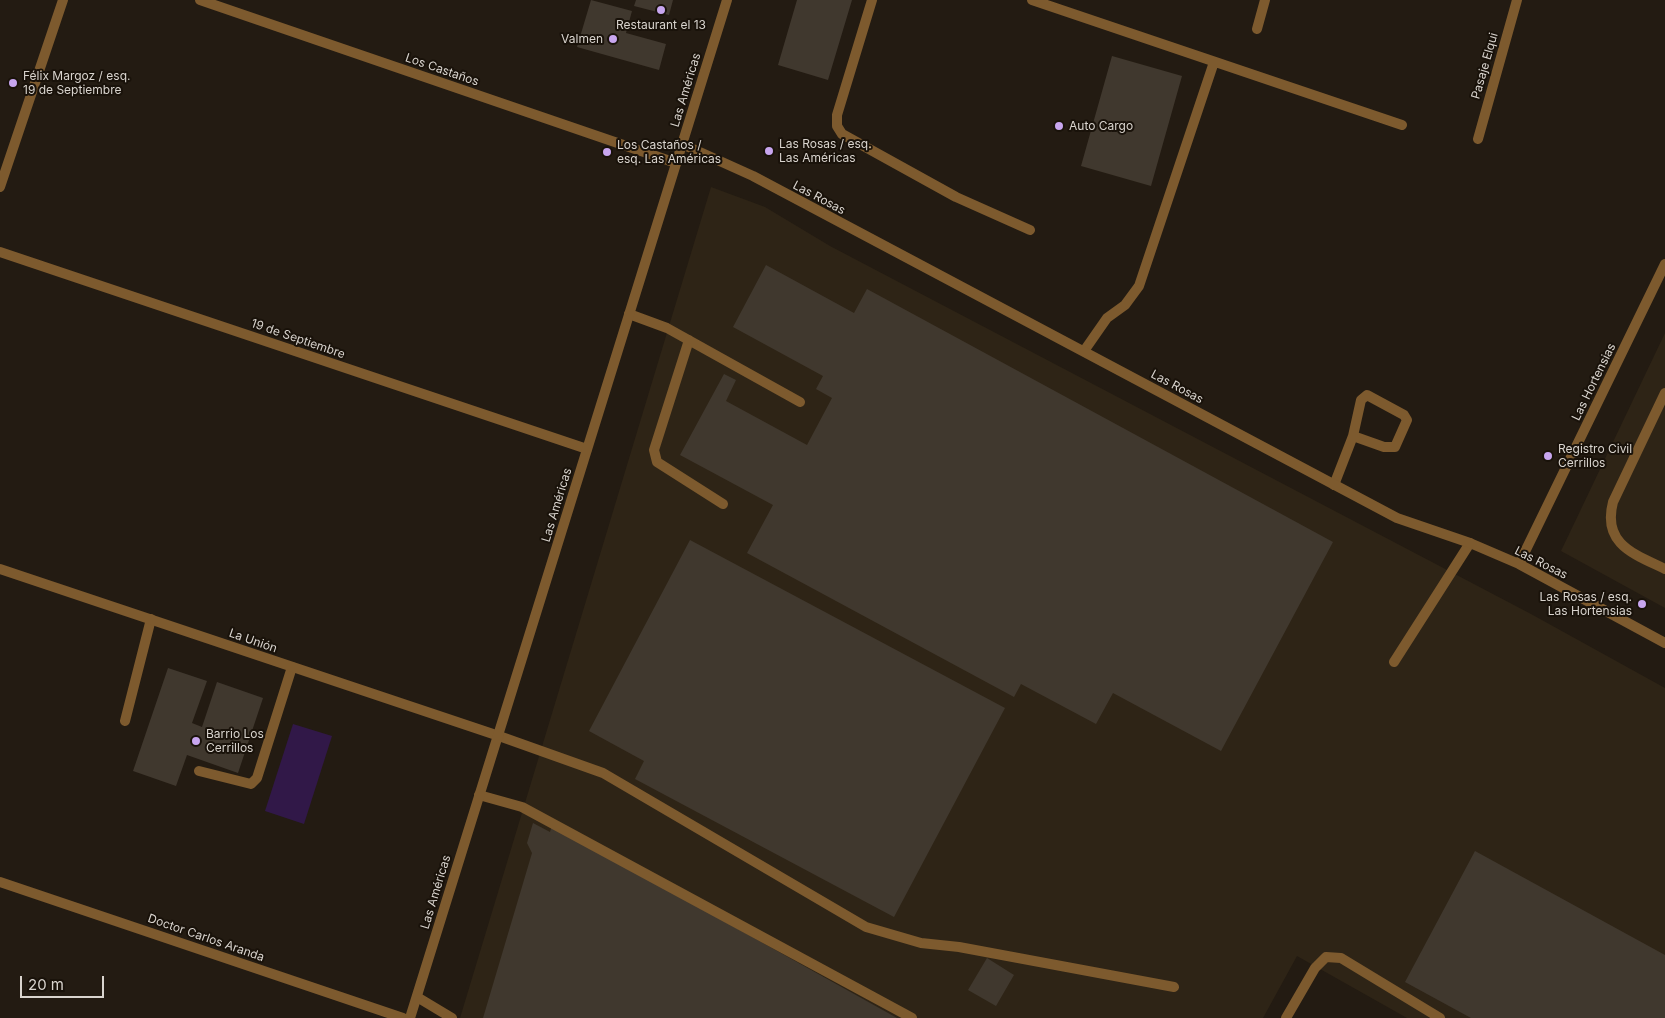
<!DOCTYPE html>
<meta charset="utf-8">
<style>
body{margin:0}
#map{position:relative;width:1665px;height:1018px;overflow:hidden;background:#231b12;font-family:Inter,sans-serif}
canvas{display:block}
.scale{position:absolute;left:20px;top:976px;width:84px;height:22px;box-sizing:border-box;border:2px solid #d9d4ce;border-top:0;padding-left:6px;font-size:15px;line-height:18px;white-space:nowrap;color:#d9d4ce;-webkit-text-stroke:4px #19120a;paint-order:stroke}
</style>
<div id="map">
<canvas width="1665" height="1018"></canvas>
<div class="scale">20 m</div>
</div>
<script>
const context = document.querySelector('canvas').getContext('2d');
context.lineJoin = 'round';
function fill(path, color) { context.fillStyle = color; context.fill(path, 'evenodd'); }
function stroke(path, color, width, dash) { context.strokeStyle = color; context.lineWidth = width; context.lineCap = dash ? 'butt' : 'round'; context.setLineDash(dash || []); context.stroke(path); }
function label(font, color, halo, rows, align = 'center') {
  context.font = font + ' Inter,sans-serif'; context.lineWidth = 4; context.setLineDash([]); context.textBaseline = 'middle'; context.strokeStyle = halo; context.fillStyle = color; for (const [text, x, y, turn = 0] of rows) {
    context.save(); context.translate(x, y); context.rotate((+turn || 0) * Math.PI / 180); context.textAlign = isNaN(turn) ? turn : align; if (halo) context.strokeText(text, 0, 0); context.fillText(text, 0, 0); context.restore();
  }
}
const built = new Path2D(`
 M711,187L765,207L830,246L1531,614L1665,688V1018H1407L1297,956L1263,1018H460Z
 M1665,333V608L1561,551Z`);
const green = new Path2D(`
 M293,724L332,736L304,824L265,811Z`);
const building = new Path2D(`
 M591,0L632,11L626,33L666,44L659,70L577,47Z
 M636,0H673L669,15L634,6Z
 M797,0H852L828,80L778,65Z
 M1112,56L1182,76L1151,186L1081,166Z
 M766,265L854,313L867,289L1333,542L1221,751L1113,693L1096,724L1021,684L1014,697L747,553L773,505L680,455L724,374L736,380L726,401L807,445L832,398L816,389L823,376L733,327Z
 M690,540L1005,708L894,917L635,779L644,761L589,731Z
 M168,668L207,681L192,723L202,727L217,682L263,698L238,773L187,755L176,786L133,771Z
 M533,823L550,832L552,825L897,1018H483L532,853L527,843Z
 M1475,851L1665,955V1018H1471L1405,982Z
 M987,958L1014,975L996,1006L968,990Z`);
const service = new Path2D(`
 M872,0L837,115V126L842,134L956,197L1030,230
 M1032,0L1402,125
 M629,314L667,328L800,402
 M689,340L654,450L657,462L723,504
 M1084,351L1107,318L1125,305L1139,286L1214,62
 M1665,393L1613,502C1602,544 1634,554 1665,569
 M1334,485L1353,436L1361,400L1367,395L1404,415L1407,420L1395,447H1384L1353,436
 M1394,662L1470,543
 M125,721L151,619
 M499,736L603,773L866,927L921,943L959,947L1174,987
 M199,771L251,784L257,778L292,667
 M479,795L522,807L912,1018
 M417,997L452,1018
 M1286,1018L1315,968L1326,957L1341,958L1440,1018`);
const minor = new Path2D(`
 M200,0L676,163
 M1257,29L1265,0
 M1478,139L1517,0
 M682,144L753,176L1397,518L1470,543L1519,564L1665,643
 M0,187L63,0
 M0,252L587,449
 M1519,564L1665,264
 M0,569L499,736
 M0,882L403,1018`);
const tertiary = new Path2D(`
 M410,1018L727,0`);
const markers = [
 [661,10,5,"#c8a6ef"],
 [613,39,5,"#c8a6ef"],
 [13,83,5,"#c8a6ef"],
 [1059,126,5,"#c8a6ef"],
 [769,151,5,"#c8a6ef"],
 [607,152,5,"#c8a6ef"],
 [1548,456,5,"#c8a6ef"],
 [1642,604,5,"#c8a6ef"],
 [196,741,5,"#c8a6ef"]
];
const poiNames = [
 ["Restaurant el 13",661,25,"center"],
 ["Valmen",603,39,"right"],
 ["Félix Margoz / esq.",23,76],
 ["19 de Septiembre",23,90],
 ["Auto Cargo",1069,126],
 ["Las Rosas / esq.",779,144],
 ["Las Américas",779,158],
 ["Los Castaños /",617,145],
 ["esq. Las Américas",617,159],
 ["Registro Civil",1558,449],
 ["Cerrillos",1558,463],
 ["Las Rosas / esq.",1632,597,"right"],
 ["Las Hortensias",1632,611,"right"],
 ["Barrio Los",206,734],
 ["Cerrillos",206,748]
];
const streetNames = [
 ["Pasaje Elqui",1485,66,-74],
 ["Los Castaños",442,70,19],
 ["Las Américas",686,90,-73],
 ["Las Rosas",819,198,28],
 ["19 de Septiembre",298,339,19],
 ["Las Hortensias",1594,382,-64],
 ["Las Rosas",1177,387,28],
 ["Las Américas",557,505,-73],
 ["Las Rosas",1541,563,27],
 ["La Unión",253,641,19],
 ["Las Américas",436,892,-73],
 ["Doctor Carlos Aranda",206,938,19]
];
fill(built, '#2e2416');
fill(green, '#311848');
fill(building, '#40382e');
stroke(service, '#7d5a2e', 10);
stroke(minor, '#7d5a2e', 10);
stroke(tertiary, '#7d5a2e', 10);
for (const [x, y, r, color] of markers) { const dot = new Path2D(); dot.arc(x, y, r, 0, 2 * Math.PI); context.fillStyle = color; context.fill(dot); stroke(dot, '#19120a', 2); }
label('12px', '#d9d4ce', '#19120a', poiNames, 'left');
label('12px', '#d9d4ce', '#19120a', streetNames);
</script>
